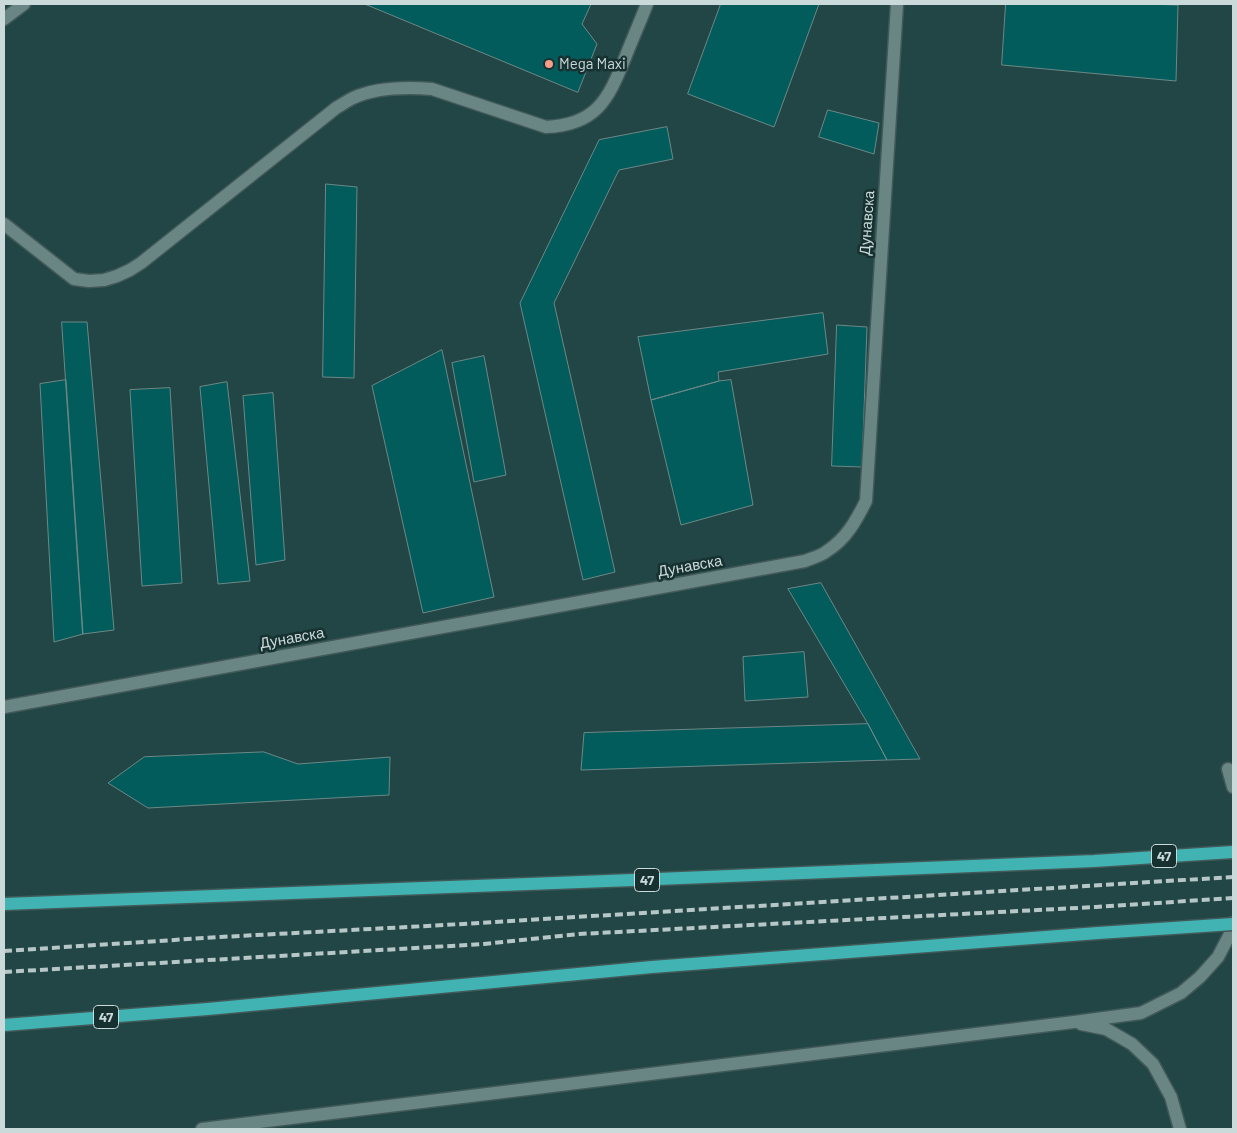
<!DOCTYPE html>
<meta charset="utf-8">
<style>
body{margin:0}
#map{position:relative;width:1237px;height:1133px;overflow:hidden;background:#213b3b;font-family:Barlow,sans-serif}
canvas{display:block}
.frame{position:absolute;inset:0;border:5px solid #cad9d9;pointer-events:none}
</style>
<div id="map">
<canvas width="1237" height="1133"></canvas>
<div class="frame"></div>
</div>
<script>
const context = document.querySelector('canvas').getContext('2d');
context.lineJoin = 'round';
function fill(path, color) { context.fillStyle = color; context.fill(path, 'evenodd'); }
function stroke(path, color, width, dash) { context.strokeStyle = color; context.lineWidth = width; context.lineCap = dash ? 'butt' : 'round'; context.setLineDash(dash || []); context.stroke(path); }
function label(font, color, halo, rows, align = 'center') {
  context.font = font + ' Barlow,sans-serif'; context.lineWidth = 5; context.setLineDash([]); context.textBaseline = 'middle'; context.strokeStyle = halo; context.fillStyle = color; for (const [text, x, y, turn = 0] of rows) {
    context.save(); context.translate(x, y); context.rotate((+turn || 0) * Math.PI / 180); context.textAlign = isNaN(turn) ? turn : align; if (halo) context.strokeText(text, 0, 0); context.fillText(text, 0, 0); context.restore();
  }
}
const built = new Path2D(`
 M4,4H1233V1129H4Z`);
const building = new Path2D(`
 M365,4H591L582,24L597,44L578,92Z
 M721,4H819L774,127L688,94Z
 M1006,4H1148L1178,5L1176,81L1002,65Z
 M828,110L879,123L874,154L819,137Z
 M667,127L673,159L619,170L554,303L615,572L583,580L520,303L599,140Z
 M326,184L357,187L354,378L323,377Z
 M823,313L828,354L718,372L719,381L651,400L638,337Z
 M62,322H87L114,630L83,634Z
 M837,325L867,327L862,467L832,466Z
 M442,350L494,597L423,613L372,386Z
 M484,356L506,475L474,482L452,363Z
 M66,380L83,634L54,642L40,384Z
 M731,380L753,505L681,525L651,400L719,381Z
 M227,382L250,581L218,584L200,387Z
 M170,388L182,583L142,586L130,390Z
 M273,393L285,560L256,565L243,396Z
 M821,583L920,759L887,760L868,724L788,589Z
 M804,652L808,697L745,701L743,657Z
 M868,724L887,760L581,770L584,733Z
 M264,752L298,764L390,757L389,795L148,808L108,783L144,757Z`);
const service = new Path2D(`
 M4,19L24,4
 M4,224L74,279L89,281L104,280L117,276L130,270L141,263L336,108C341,105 347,101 353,98C377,87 406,87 432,89L546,127C596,125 608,100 625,58C632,40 640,22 647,4
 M4,707L805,561C812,558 821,556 827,551C846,539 856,521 866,501L897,4
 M1228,769L1233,787
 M1081,1024L1106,1029L1132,1044L1153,1064L1171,1097L1180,1129
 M202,1129L1074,1022L1141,1013L1181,993L1200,977L1218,957L1231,932L1233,923`);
const primary = new Path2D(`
 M4,904L633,880L1094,861L1233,852
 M4,1025L208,1009L652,967L1098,933`);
const rail = new Path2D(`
 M4,951L220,937L445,925L1233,877
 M4,972L484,944L579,934L1096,907L1233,898`);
const primaryBridge = new Path2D(`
 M1098,933L1233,924`);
const markers = [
 [549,64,5,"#f49e88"]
];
const shields = [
 [1164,856,25],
 [647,880,25],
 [106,1017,25]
];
const shieldNames = [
 ["47",1164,856],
 ["47",647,880],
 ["47",106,1017]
];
const poiNames = [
 ["Mega Maxi",559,64]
];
const streetNames = [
 ["Дунавска",867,223,-86],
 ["Дунавска",690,566,-10],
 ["Дунавска",292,638,-10]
];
fill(built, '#214645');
fill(building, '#035c5c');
stroke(building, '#6c8887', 1);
stroke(service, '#425959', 15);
stroke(primary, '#425959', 15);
stroke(service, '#698584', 12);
stroke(primary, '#40b3b2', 12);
stroke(rail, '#b7c7c7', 4, [8, 4]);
stroke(primaryBridge, '#425959', 15, []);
stroke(primaryBridge, '#40b3b2', 12);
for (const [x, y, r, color] of markers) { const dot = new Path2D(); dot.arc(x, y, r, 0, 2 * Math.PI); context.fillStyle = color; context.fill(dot); stroke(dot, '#173131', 2); }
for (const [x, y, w] of shields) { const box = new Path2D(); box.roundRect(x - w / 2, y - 11.5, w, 23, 4); context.fillStyle = '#173131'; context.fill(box); stroke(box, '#cad9d9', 1); }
label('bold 14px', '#cad9d9', null, shieldNames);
label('15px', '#cad9d9', '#173131', poiNames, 'left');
label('15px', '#cad9d9', '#173131', streetNames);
</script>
